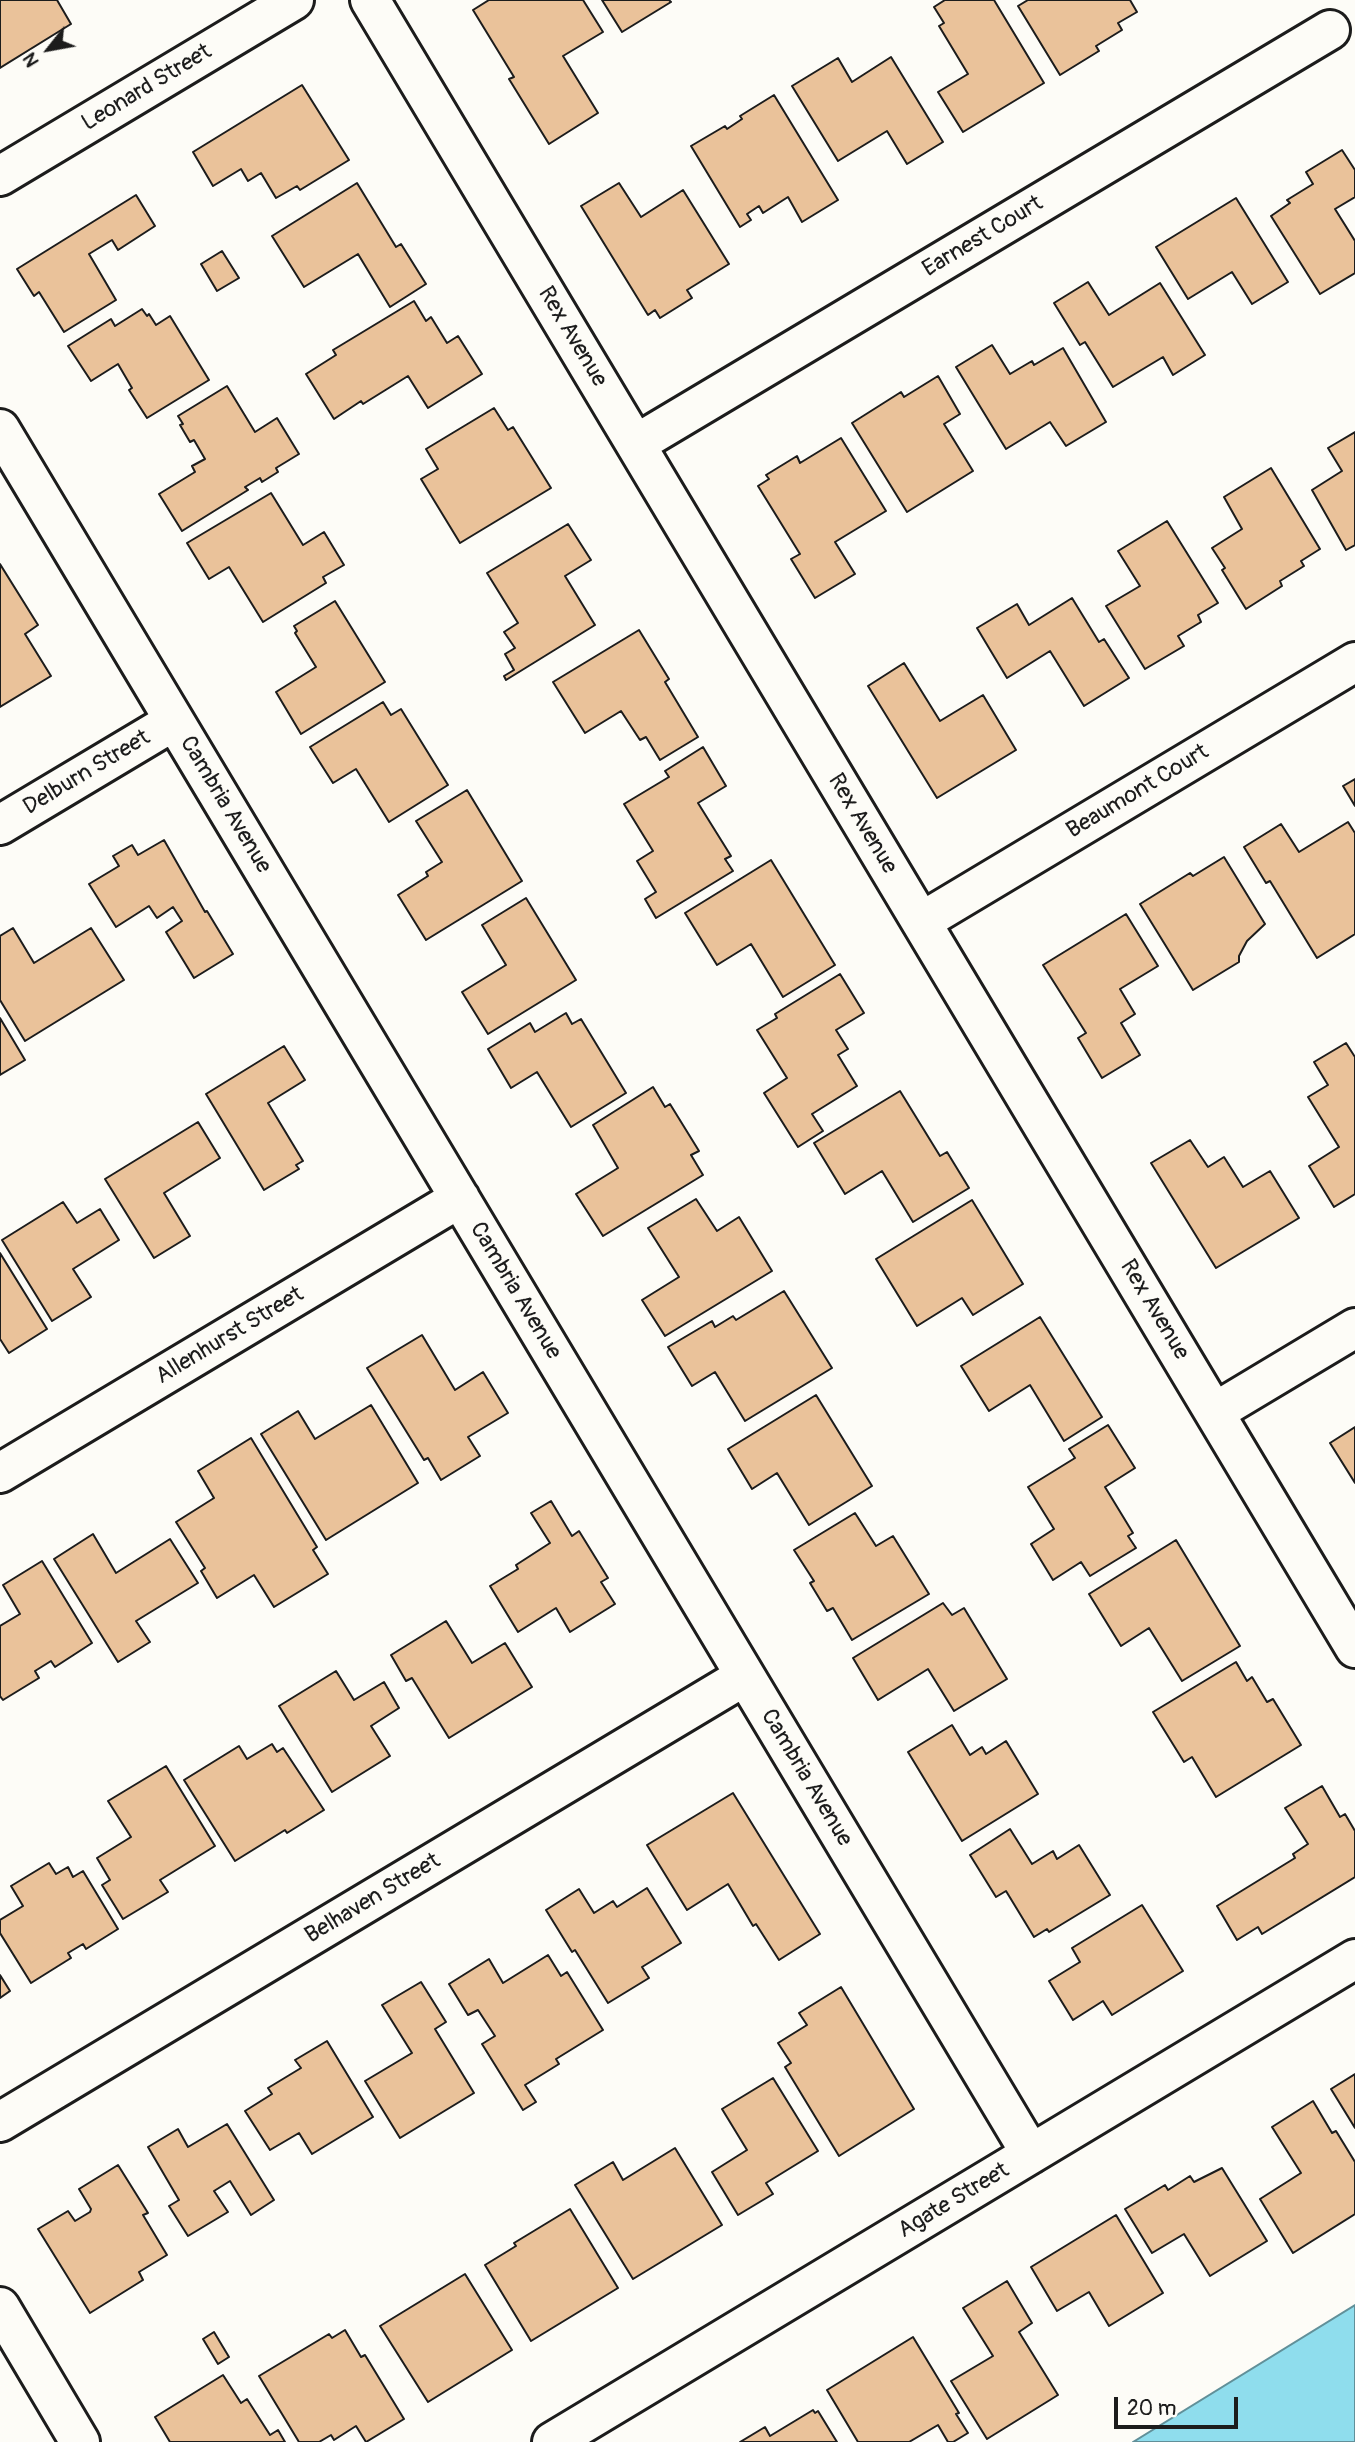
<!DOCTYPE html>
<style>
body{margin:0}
#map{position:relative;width:1355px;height:2442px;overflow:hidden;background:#fdfcf7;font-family:Pangolin,sans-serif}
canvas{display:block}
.north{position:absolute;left:14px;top:14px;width:70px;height:70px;-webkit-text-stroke:5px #fdfcf7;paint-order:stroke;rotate:239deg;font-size:19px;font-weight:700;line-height:28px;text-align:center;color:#1c1c1c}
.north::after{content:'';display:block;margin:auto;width:24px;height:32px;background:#1c1c1c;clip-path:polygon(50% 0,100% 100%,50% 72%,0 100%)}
.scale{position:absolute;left:1114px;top:2397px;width:124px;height:32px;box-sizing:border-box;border:4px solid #1c1c1c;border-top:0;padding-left:9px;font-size:21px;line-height:24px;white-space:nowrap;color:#1c1c1c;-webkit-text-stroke:5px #fdfcf7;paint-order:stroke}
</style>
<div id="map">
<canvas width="1355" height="2442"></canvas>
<div class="north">N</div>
<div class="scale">20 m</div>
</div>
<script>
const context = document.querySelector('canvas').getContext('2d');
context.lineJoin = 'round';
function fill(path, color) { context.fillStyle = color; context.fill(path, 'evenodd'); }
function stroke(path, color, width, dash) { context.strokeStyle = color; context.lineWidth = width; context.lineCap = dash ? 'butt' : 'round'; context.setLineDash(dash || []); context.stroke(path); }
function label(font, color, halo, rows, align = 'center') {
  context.font = font + ' Pangolin,sans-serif'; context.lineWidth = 6; context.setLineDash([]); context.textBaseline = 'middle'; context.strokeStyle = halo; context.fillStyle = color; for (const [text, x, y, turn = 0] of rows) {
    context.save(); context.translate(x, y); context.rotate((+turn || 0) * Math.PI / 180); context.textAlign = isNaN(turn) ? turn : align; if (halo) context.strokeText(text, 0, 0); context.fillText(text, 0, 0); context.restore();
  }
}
const water = new Path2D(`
 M1355,2305V2442H1133Z`);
const building = new Path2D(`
 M0,0H57L71,24L0,68Z
 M489,0H583L603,32L563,56L598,113L549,144L509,79L514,77L473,10Z
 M602,0H669L671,2L622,32Z
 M945,0H994L1044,83L963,132L938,92L968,74L939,26L944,23L934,7Z
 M1028,0H1130L1137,12L1118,23L1122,30L1096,46L1099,51L1060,75L1018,6Z
 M891,57L943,142L907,164L887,131L838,161L792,86L838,58L852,82Z
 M302,85L349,160L300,190L297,186L276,198L261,173L248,181L241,169L213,186L193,152Z
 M774,95L838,200L802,222L788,197L763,213L759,206L747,214L751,220L740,227L691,146L725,126L727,129L742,119L740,116Z
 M1342,150L1355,170V197L1335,209L1355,241V273L1320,294L1271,216L1290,203L1287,200L1313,184L1306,172Z
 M357,183L396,247L401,244L426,284L390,307L358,254L304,287L272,236Z
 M619,183L641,217L683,190L729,264L687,290L692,298L660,318L655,310L648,315L581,206Z
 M136,195L155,226L118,250L112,240L89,254L116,300L64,332L39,292L34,296L17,269Z
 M1236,198L1288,282L1252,304L1232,272L1188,299L1156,247Z
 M222,251L239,278L217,291L201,264Z
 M1088,282L1109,315L1160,283L1205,355L1173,375L1163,357L1113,387L1085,342L1080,345L1054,303Z
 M414,301L426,321L431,317L447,343L458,336L482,374L428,408L408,376L363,404L361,401L334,419L306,374L336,355L333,350Z
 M142,309L147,316L149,314L156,325L170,316L209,380L147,418L129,390L132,388L118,364L91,381L68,346L111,319L115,326Z
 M992,345L1010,374L1032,361L1034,365L1063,348L1106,422L1066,446L1050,422L1006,449L956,367Z
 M938,376L960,414L944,424L973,471L907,512L852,423L901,392L904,397Z
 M227,386L255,432L277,418L299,454L276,468L278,472L262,482L260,478L245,487L248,490L182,531L159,494L195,472L192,466L205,459L194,440L190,442L180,425L183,424L178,416Z
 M494,408L508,430L513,427L551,488L460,543L421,479L438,469L426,449Z
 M1355,432V545L1346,550L1312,490L1342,471L1328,448Z
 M841,438L886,511L835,542L855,574L815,598L791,559L800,554L758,486L769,479L766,475L797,456L800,463Z
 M1271,468L1320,549L1301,561L1304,566L1280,581L1282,586L1246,609L1222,570L1225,568L1212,548L1242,529L1224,497Z
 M271,493L303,545L324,532L344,565L323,577L326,583L263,622L229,567L209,579L187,543Z
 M1167,521L1218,603L1198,615L1201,622L1178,636L1184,646L1145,669L1106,606L1140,586L1118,551Z
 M568,524L591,560L565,576L595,625L506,680L504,676L514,670L505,654L515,648L504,632L518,623L487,573Z
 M0,564L38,625L25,634L51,676L0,707Z
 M1072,598L1099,642L1104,639L1129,678L1084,706L1050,651L1007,678L977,628L1017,604L1029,625Z
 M335,601L385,682L301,734L276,692L316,667L295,633L297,631L294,626Z
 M639,630L669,679L665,682L698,737L660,760L646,737L640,740L621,711L585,733L553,682Z
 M904,663L940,721L983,695L1016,750L937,798L868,686Z
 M383,702L391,715L401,709L448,785L389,822L356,769L333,783L310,747Z
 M703,747L726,786L698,803L731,856L725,859L733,871L656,918L645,899L656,892L637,861L653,851L624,804L669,777L665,771Z
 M1355,779V806L1343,786Z
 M467,790L522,881L426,940L398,895L428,876L426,872L442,862L416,821Z
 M1348,822L1355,833V934L1317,958L1270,881L1266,883L1244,847L1281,824L1299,852Z
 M164,840L205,912L207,911L233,954L194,978L166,932L182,921L173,907L157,918L149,906L116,927L89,884L119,866L113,856L132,845L138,855Z
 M1224,857L1265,924L1247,941L1239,956V962L1193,990L1140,904L1190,873L1193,876Z
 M771,860L835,965L783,997L751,944L717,965L685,913Z
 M526,898L576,980L488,1034L462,992L506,965L482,925Z
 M1126,914L1158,966L1120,989L1135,1014L1121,1023L1140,1055L1102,1078L1078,1038L1086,1033L1043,965Z
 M13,928L34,963L91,928L124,980L25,1041L0,1000V936Z
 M840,974L864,1013L836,1030L848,1049L838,1055L857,1086L812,1114L823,1131L798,1147L764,1093L787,1078L757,1030L777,1018L775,1014Z
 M566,1013L572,1024L581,1019L626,1093L571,1127L537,1072L511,1088L488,1049L530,1023L535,1032Z
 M0,1018L25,1060L0,1075Z
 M1346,1043L1355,1057V1194L1334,1207L1309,1166L1339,1147L1308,1097L1328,1085L1314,1062Z
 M284,1046L305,1080L268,1103L303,1161L296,1165L299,1169L264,1190L206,1094Z
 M653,1087L665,1107L670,1104L699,1151L691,1155L703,1175L603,1236L576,1194L618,1168L593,1125Z
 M900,1091L940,1156L947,1152L969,1188L913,1222L882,1171L845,1194L814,1143Z
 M198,1122L220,1158L164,1193L190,1236L154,1258L105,1179Z
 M1190,1140L1208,1167L1224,1157L1243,1187L1270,1171L1299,1218L1216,1268L1151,1163Z
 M696,1199L717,1231L739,1217L772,1271L665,1336L642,1300L679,1277L648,1228Z
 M972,1200L1023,1284L973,1315L962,1298L917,1326L876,1259Z
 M63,1202L77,1223L100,1209L119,1240L73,1269L91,1297L52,1321L2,1240Z
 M0,1253L47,1329L9,1353L0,1339Z
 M784,1291L832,1368L745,1421L715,1372L692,1386L668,1347L712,1321L715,1327L733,1316L736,1320Z
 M1040,1317L1102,1417L1064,1441L1030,1385L989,1411L961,1366Z
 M422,1335L455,1390L483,1372L508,1413L468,1437L480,1456L441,1480L428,1458L424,1460L367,1368Z
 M816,1395L872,1486L809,1525L777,1473L752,1489L728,1449Z
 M371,1405L418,1483L326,1540L261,1434L298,1411L315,1439Z
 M1108,1425L1135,1468L1105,1487L1133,1533L1128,1536L1136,1548L1090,1576L1081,1562L1053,1580L1031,1544L1054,1529L1028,1487L1075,1458L1069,1449Z
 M1355,1427V1483L1330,1443Z
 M251,1438L317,1547L313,1550L328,1574L274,1607L254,1575L217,1598L201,1571L205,1568L176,1522L214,1498L198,1471Z
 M551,1501L572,1536L579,1531L608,1578L601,1582L615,1604L570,1632L556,1608L518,1632L490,1586L518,1569L516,1565L550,1543L531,1513Z
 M855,1513L876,1546L893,1536L929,1594L852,1640L833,1608L827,1611L810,1583L814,1581L794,1550Z
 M93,1534L116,1573L170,1539L198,1583L136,1621L150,1642L118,1662L54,1559Z
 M1176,1540L1240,1646L1182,1681L1149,1628L1121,1646L1089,1594Z
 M42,1561L92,1643L55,1667L51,1661L35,1671L39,1678L3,1700L0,1696V1626L20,1614L3,1585Z
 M943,1603L952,1615L964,1608L1007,1679L954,1711L928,1669L878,1700L853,1658Z
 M446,1621L472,1663L505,1643L532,1687L449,1738L412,1678L406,1681L391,1655Z
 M1236,1662L1247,1681L1252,1677L1267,1702L1273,1699L1301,1745L1216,1797L1192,1757L1184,1762L1153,1712Z
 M336,1671L354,1700L384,1682L399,1708L371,1726L390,1756L332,1792L279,1706Z
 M952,1725L970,1755L982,1747L986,1754L1006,1741L1038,1794L962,1841L908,1752Z
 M272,1744L277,1752L283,1748L324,1810L287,1833L285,1830L235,1861L184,1780L239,1746L247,1759Z
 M166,1766L215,1846L160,1880L168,1892L123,1919L102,1885L110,1880L97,1858L131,1837L108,1801Z
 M1322,1786L1340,1817L1345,1814L1355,1831V1877L1262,1934L1258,1927L1237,1940L1217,1906L1295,1858L1293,1854L1308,1844L1285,1808Z
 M733,1793L820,1934L779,1960L756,1924L753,1926L728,1884L687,1910L647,1845Z
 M1010,1829L1032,1864L1053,1851L1057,1859L1079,1845L1110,1895L1049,1932L1047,1929L1034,1937L1006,1891L996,1897L970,1855Z
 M49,1863L56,1874L68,1867L73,1877L83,1871L118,1929L86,1949L83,1944L68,1953L71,1958L31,1983L0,1933V1920L23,1906L11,1886Z
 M647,1888L681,1943L642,1967L649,1978L608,2003L575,1950L572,1952L546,1910L579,1889L594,1913L613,1901L617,1907Z
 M1142,1905L1183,1971L1112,2015L1103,2001L1073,2020L1049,1981L1080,1962L1072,1948Z
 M548,1955L561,1976L567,1972L603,2030L556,2059L559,2064L525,2085L536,2102L523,2110L482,2044L495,2036L478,2010L468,2015L449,1984L489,1959L503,1983Z
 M0,1975L10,1991L0,1998Z
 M421,1982L446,2022L435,2029L474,2093L400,2138L365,2081L412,2053L382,2005Z
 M841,1987L914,2109L839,2156L785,2067L791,2063L778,2043L807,2025L799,2013Z
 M327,2041L373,2117L312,2154L299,2133L270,2150L245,2111L272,2094L268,2088L301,2068L295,2060Z
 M1355,2074V2128L1331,2089Z
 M773,2078L818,2151L766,2183L773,2194L738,2215L712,2172L747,2150L722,2109Z
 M1313,2101L1332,2133L1336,2131L1355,2162V2214L1293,2253L1260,2199L1301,2173L1272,2127Z
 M227,2124L274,2200L251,2215L230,2181L214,2191L228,2212L188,2236L169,2206L179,2200L148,2147L178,2129L188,2147Z
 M675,2148L722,2225L633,2279L575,2185L613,2162L623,2180Z
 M118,2165L148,2213L143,2215L167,2255L139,2272L143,2280L90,2313L38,2229L68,2211L75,2221L90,2212L91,2209L79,2189Z
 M1222,2168L1267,2241L1210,2276L1184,2234L1152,2253L1125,2209L1165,2185L1168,2190L1190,2176L1194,2182Z
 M570,2209L618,2288L531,2341L485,2265L516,2246L514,2243Z
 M1116,2215L1163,2293L1109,2326L1089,2292L1057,2311L1031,2267Z
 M465,2274L512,2350L428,2402L380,2326Z
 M1007,2281L1032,2323L1019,2332L1058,2395L987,2439L951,2381L993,2356L963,2308Z
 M345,2330L361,2357L365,2355L404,2419L366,2442L356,2426L334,2440L331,2435L319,2442H299L259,2376L329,2334L332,2338Z
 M214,2332L229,2357L218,2364L203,2339Z
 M913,2337L959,2413L956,2414L968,2433L953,2442H948L938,2425L909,2442H858L827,2390Z
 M223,2375L241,2403L247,2399L270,2435L278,2430L285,2442H170L155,2417Z
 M813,2410L815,2413L818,2411L837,2442H740L765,2427L770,2436Z`);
const minor = new Path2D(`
 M370,0L1355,1648
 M0,176L294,0
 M0,429L1031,2154
 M636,444L1330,30
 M0,825L174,721
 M921,922L1355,662
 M1215,1412L1355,1328
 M0,1473L460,1198
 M0,2122L745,1676
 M0,2307L80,2442
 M552,2442L1355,1959`);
const streetNames = [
 ["Leonard Street",147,88,-31],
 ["Earnest Court",983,237,-31],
 ["Rex Avenue",572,337,59],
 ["Delburn Street",87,773,-31],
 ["Beaumont Court",1138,792,-31],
 ["Cambria Avenue",225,805,59],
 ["Rex Avenue",862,824,59],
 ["Cambria Avenue",515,1291,59],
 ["Rex Avenue",1154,1310,59],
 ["Allenhurst Street",230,1336,-31],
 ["Cambria Avenue",806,1778,59],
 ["Belhaven Street",373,1899,-31],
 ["Agate Street",954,2201,-31]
];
fill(water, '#8fdded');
stroke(water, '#619099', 2);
fill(building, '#eac29a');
stroke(building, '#1c1c1c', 2);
stroke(minor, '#1c1c1c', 44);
stroke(minor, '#fdfcf7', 38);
label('23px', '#1c1c1c', '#fdfcf7', streetNames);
</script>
